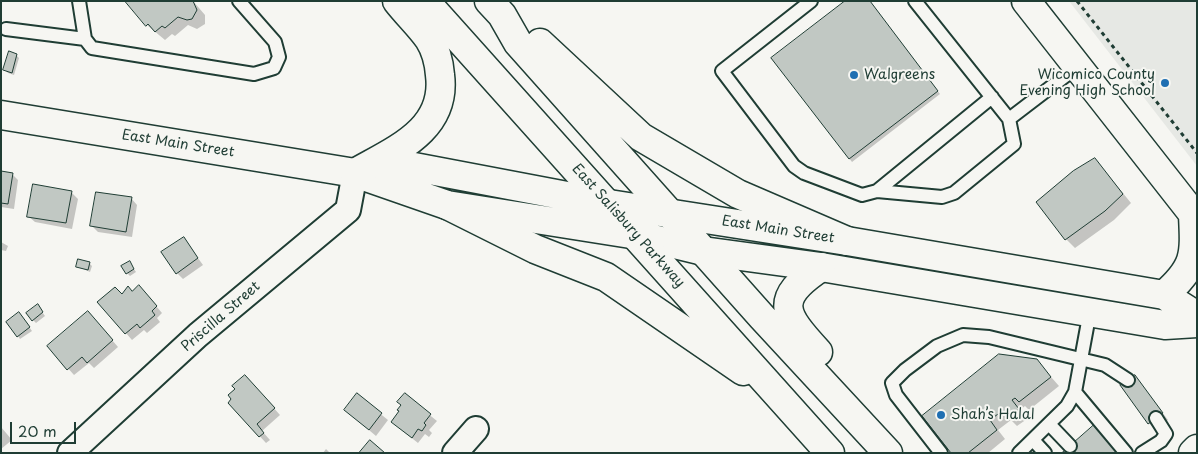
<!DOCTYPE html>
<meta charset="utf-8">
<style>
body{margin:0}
#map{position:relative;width:1198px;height:454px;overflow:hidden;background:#f6f6f2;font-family:"Playpen Sans",sans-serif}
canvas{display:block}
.frame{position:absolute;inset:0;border:2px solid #1f3d34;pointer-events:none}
.scale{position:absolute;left:10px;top:422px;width:66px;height:22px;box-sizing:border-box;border:2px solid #1f3d34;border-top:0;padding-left:6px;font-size:15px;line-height:18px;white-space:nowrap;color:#1f3d34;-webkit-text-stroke:4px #f6f6f2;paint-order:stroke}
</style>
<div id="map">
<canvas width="1198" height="454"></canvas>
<div class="frame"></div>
<div class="scale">20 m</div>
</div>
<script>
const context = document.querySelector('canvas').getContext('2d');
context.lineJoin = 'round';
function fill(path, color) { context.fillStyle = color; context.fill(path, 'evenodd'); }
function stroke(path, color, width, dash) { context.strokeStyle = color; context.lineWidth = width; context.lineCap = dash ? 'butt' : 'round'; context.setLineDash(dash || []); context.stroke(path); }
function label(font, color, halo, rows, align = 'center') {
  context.font = font + ' "Playpen Sans",sans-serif'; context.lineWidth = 4; context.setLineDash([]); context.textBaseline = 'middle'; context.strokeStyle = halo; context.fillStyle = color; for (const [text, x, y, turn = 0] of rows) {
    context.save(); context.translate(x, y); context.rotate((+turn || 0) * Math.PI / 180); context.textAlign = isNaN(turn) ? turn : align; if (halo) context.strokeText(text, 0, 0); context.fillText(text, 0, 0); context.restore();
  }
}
const built = new Path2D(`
 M1069,1H1197V166Z`);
const shadow = new Path2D(`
 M126,1H193L205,15V24L197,29L188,25L175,36L172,34L165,40L147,25Z
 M869,1L940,94L852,162L772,58Z
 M16,55L19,58L14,75L8,73L5,70Z
 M1095,159L1131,203L1114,220L1075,248L1066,239Z
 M1,172L12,174L18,180L14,209L1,207Z
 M71,192L78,199L72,229L35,222L28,216Z
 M131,198L137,205L132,237L98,232L92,226Z
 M184,239L203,265L183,279L177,273Z
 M1,242L8,246L6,251L1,250Z
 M89,263L92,266L90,272L77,266Z
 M130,263L136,272L130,276L127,273Z
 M133,292L145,293L162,313L157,318L160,322L147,333L144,330L132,340L99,302Z
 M40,309L45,316L36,323L33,320Z
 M22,317L32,331L20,339L18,336Z
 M94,319L118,347L94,368L89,363L74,375L49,347Z
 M1037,361L1059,386L1029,410L1025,406L1020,410L1027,419L1017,426L1011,420L998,430L1005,439L988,453H953Z
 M1135,376L1168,420L1155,430L1149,423Z
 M251,382L280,415L262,431L270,440L266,443L229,403L237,389Z
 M357,395L388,420L376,436L345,410Z
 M405,395L437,421L429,430L432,433L429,437L425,434L418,443L399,428Z
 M1,427L12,440L1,449Z
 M326,449L330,453H323Z`);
const building = new Path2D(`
 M125,1H193L197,10L192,19L187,20L178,17L165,28L162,26L155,32L148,24L146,26Z
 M845,1H870L938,91L849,159L771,58Z
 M9,51L17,54L12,73L3,70Z
 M1095,158L1123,194L1105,211L1065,240L1036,202L1073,171Z
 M1,171L13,173L8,204L1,203Z
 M33,184L72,191L66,223L27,217Z
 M96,192L132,197L126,232L90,226Z
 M184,237L198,258L176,274L161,252Z
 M78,259L90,262L88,270L76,267Z
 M130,261L134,269L126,274L121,266Z
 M139,285L157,306L152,311L155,315L140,328L137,324L125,334L97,302L115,287L122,294L128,286L132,291Z
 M38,304L43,312L32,321L26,313Z
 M88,311L113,340L87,363L82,357L67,370L47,346Z
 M19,312L30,327L17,337L6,322Z
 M999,354L1037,359L1051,377L1019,402L1015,398L1012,400L1019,409L1007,418L1002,411L990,420L997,430L968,453H951L922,416Z
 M245,375L275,408L257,424L264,433L259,437L228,403L231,399L228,395L235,389L232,386Z
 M1135,375L1163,413L1148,424L1120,385Z
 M357,393L382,413L369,430L344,410Z
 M405,393L431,414L424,423L426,425L422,431L418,429L412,438L391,422L399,411L397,410L401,405L397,402Z
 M1094,425L1117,451L1115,453H1062Z
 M370,440L385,453H359Z`);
const path = new Path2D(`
 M1077,1L1197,153`);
const service = new Path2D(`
 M79,1L85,39L92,48L254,74L274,68L279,57L275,42L239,1
 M811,1L722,71L794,166L804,173L862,195L877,191L992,97
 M915,1L1009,119L1077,67
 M6,29L85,39
 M877,191L942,197L954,193L1014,144L1009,119
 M1075,392L1126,453
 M1049,424L1070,446
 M1033,440L1045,453
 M941,453L896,395L892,383L905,370L937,346L963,335L989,337L1105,365L1128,380
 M1019,453L1067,406L1075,392L1090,311
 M1142,453L1161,441L1166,434L1156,418`);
const minor = new Path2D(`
 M70,453L198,335L348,210L355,173
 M455,453L476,429`);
const tertiary = new Path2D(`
 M1193,453L1197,449`);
const secondary = new Path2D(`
 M1026,1L1197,219
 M1,115L355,173L447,205L637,235L703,251L821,267L1165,325L1197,323
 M361,171L393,163L609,204L847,241L1164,295L1197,316
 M1164,295C1196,267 1195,255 1193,215`);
const primary = new Path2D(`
 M425,1L830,453
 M489,1L502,15L518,43L762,317L888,453
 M540,43L641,137L738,194L847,241
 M355,173C395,150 447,130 440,75C439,62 436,50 429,39C420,26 407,14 397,1
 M447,205L535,249L606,277L743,371
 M818,352C783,314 773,299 821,267`);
const markers = [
 [854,75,5,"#1f6fb2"],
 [1165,83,5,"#1f6fb2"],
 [941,415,5,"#1f6fb2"]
];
const poiNames = [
 ["Walgreens",864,75],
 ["Wicomico County",1155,75,"right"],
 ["Evening High School",1155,91,"right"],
 ["Shah’s Halal",951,415]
];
const streetNames = [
 ["East Main Street",178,144,9],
 ["East Salisbury Parkway",628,226,48],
 ["East Main Street",778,230,9],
 ["Priscilla Street",221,317,-41]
];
fill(built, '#e6e8e4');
fill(shadow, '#0003');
fill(building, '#c1c8c3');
stroke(building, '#1f3d34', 1);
stroke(service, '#1f3d34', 16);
stroke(minor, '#1f3d34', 28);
stroke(tertiary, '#1f3d34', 31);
stroke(secondary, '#1f3d34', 31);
stroke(primary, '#1f3d34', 31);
stroke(path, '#1f3d34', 3, [4, 4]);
stroke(service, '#f6f6f2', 12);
stroke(minor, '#f6f6f2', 24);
stroke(tertiary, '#f6f6f2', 28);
stroke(secondary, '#f6f6f2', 28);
stroke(primary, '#f6f6f2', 28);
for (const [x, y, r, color] of markers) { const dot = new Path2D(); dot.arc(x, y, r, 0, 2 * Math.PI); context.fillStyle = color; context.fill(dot); stroke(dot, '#f6f6f2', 2); }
label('14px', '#1f3d34', '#f6f6f2', poiNames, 'left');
label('14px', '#1f3d34', '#f6f6f2', streetNames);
</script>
